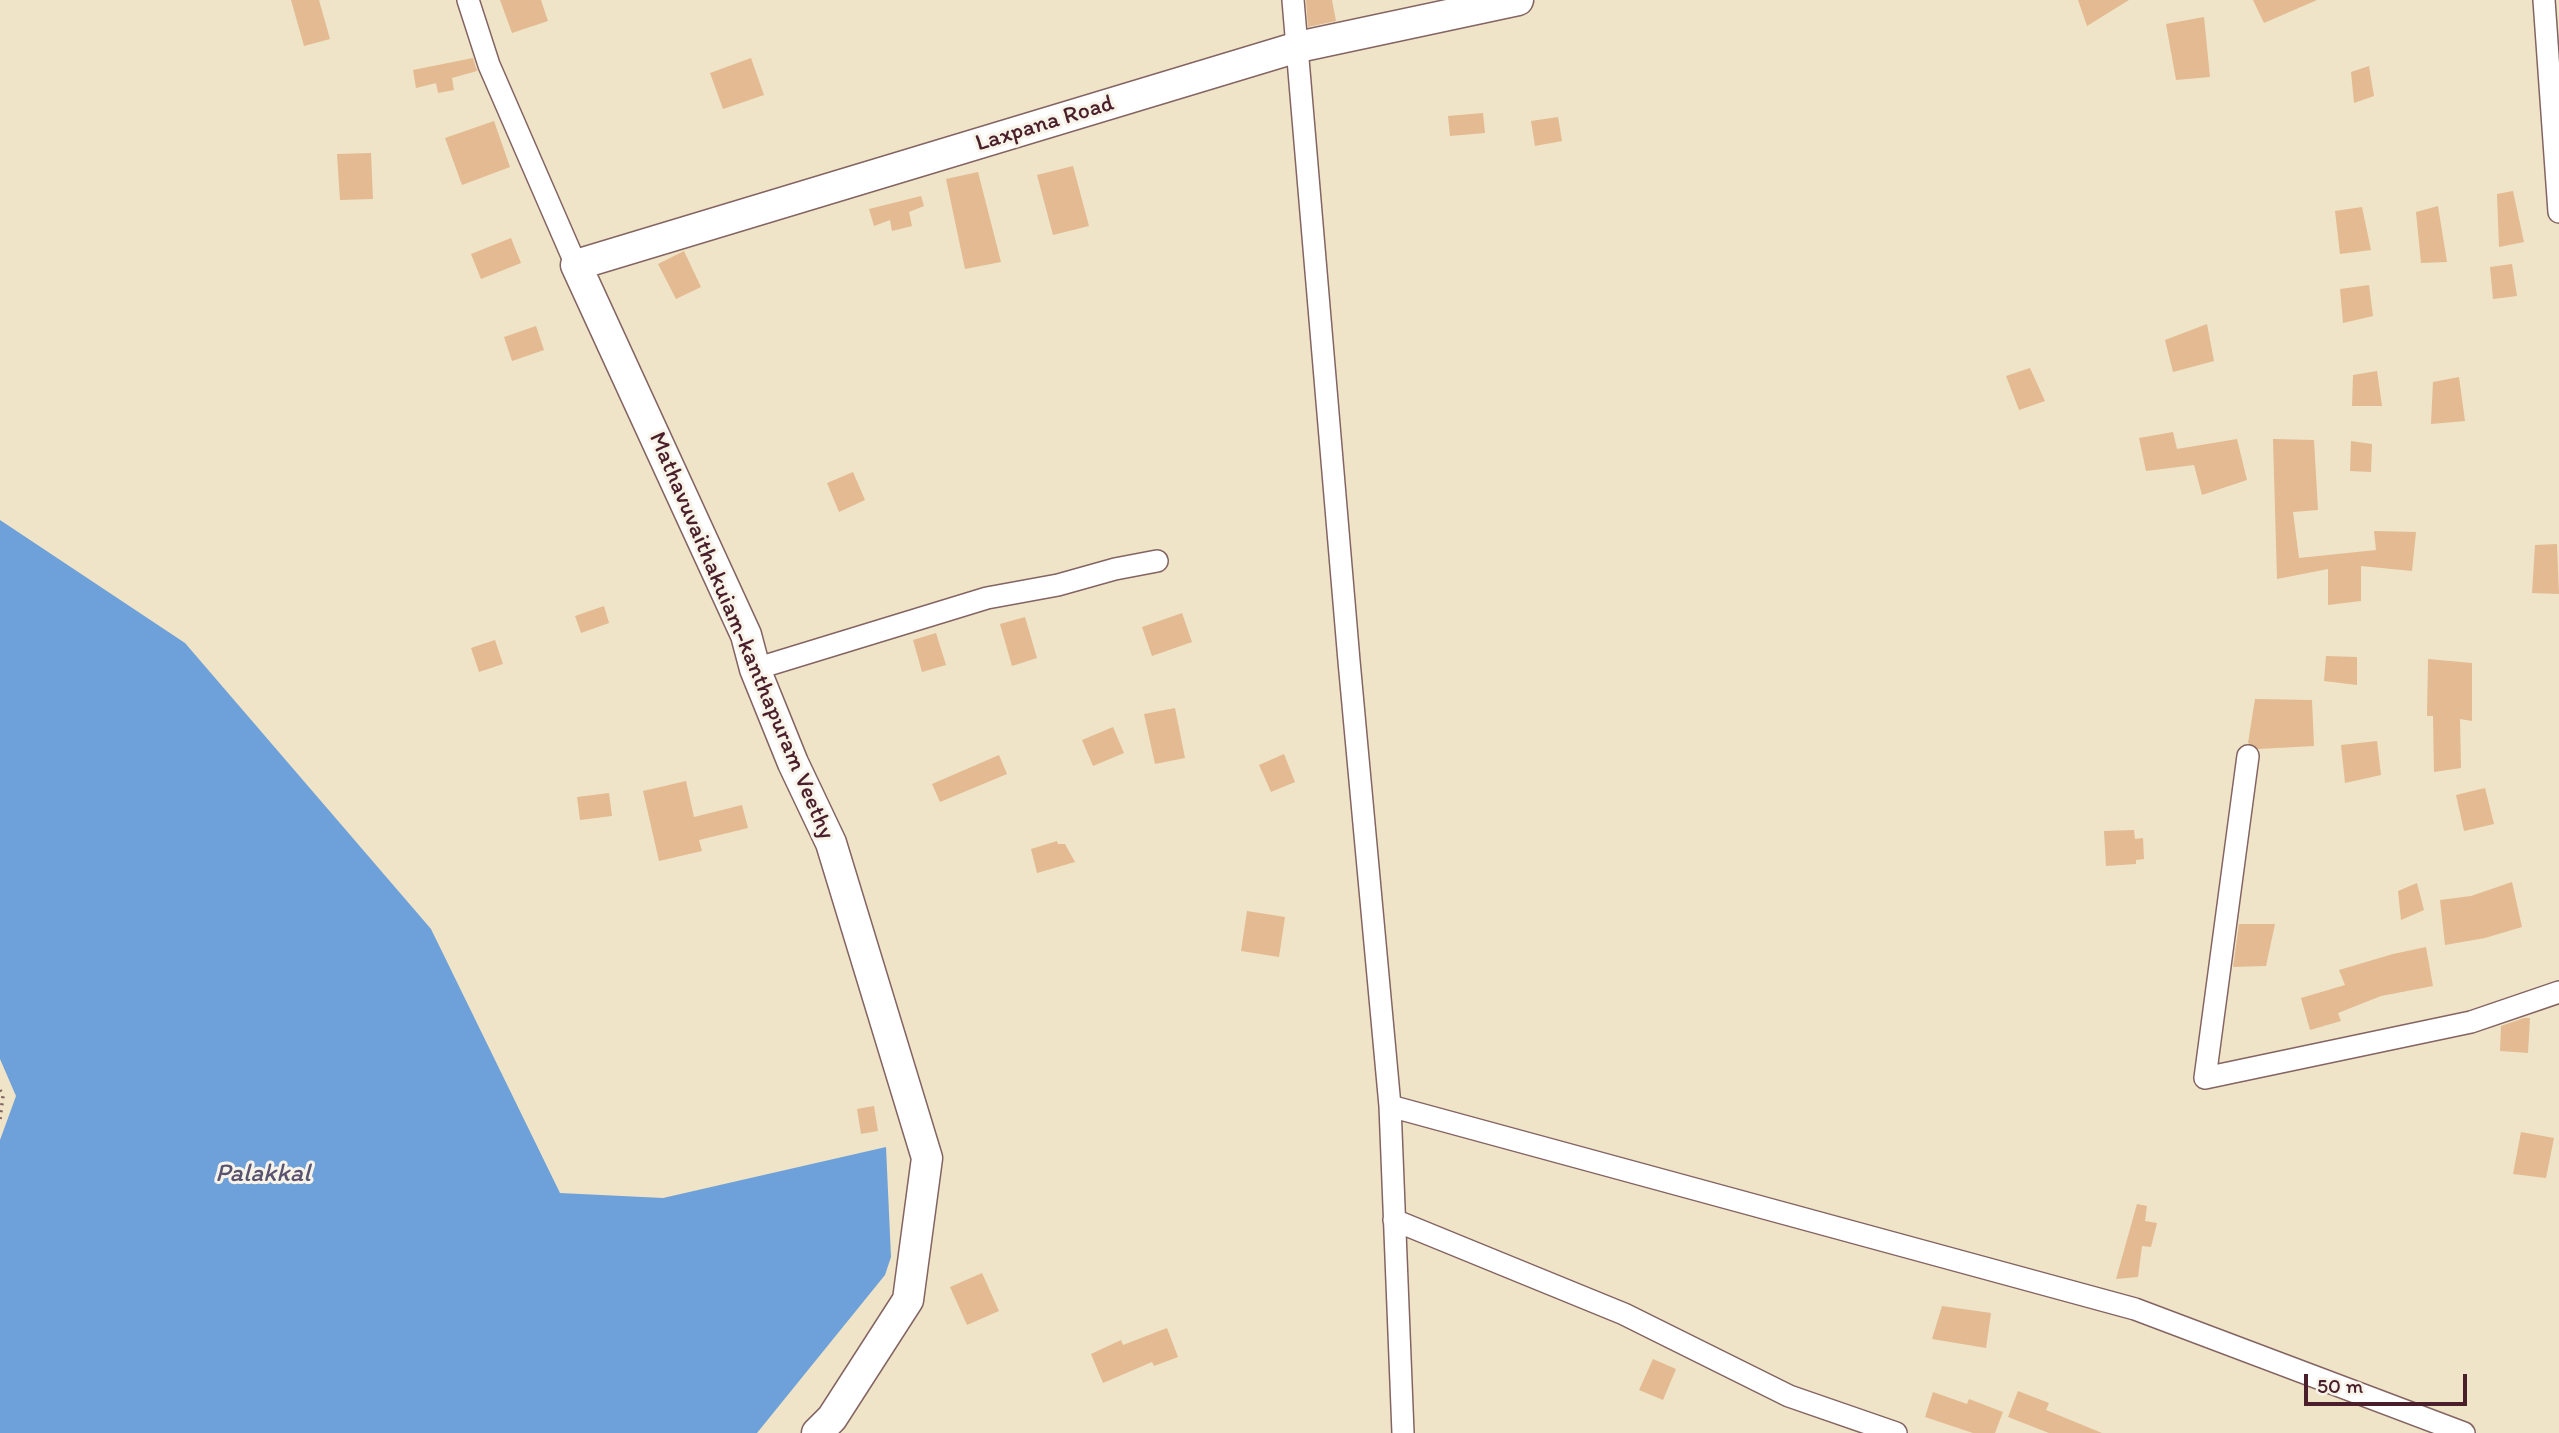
<!DOCTYPE html>
<style>
body{margin:0}
#map{position:relative;width:2559px;height:1433px;overflow:hidden;background:#efe4c7;font-family:Itim,sans-serif}
canvas{display:block}
.scale{position:absolute;left:2304px;top:1374px;width:163px;height:32px;box-sizing:border-box;border:4px solid #4a1f2b;border-top:0;padding-left:9px;font-size:21px;line-height:24px;white-space:nowrap;color:#4a1f2b;-webkit-text-stroke:5px #f7f3e8;paint-order:stroke}
</style>
<div id="map">
<canvas width="2559" height="1433"></canvas>
<div class="scale">50 m</div>
</div>
<script>
const context = document.querySelector('canvas').getContext('2d');
context.lineJoin = 'round';
function fill(path, color) { context.fillStyle = color; context.fill(path, 'evenodd'); }
function stroke(path, color, width, dash) { context.strokeStyle = color; context.lineWidth = width; context.lineCap = dash ? 'butt' : 'round'; context.setLineDash(dash || []); context.stroke(path); }
function label(font, color, halo, rows, align = 'center') {
  context.font = font + ' Itim,sans-serif'; context.lineWidth = 6; context.setLineDash([]); context.textBaseline = 'middle'; context.strokeStyle = halo; context.fillStyle = color; for (const [text, x, y, turn = 0] of rows) {
    context.save(); context.translate(x, y); context.rotate((+turn || 0) * Math.PI / 180); context.textAlign = isNaN(turn) ? turn : align; if (halo) context.strokeText(text, 0, 0); context.fillText(text, 0, 0); context.restore();
  }
}
const water = new Path2D(`
 M0,520L185,643L431,929L560,1193L663,1198L886,1147L891,1257L885,1275L757,1433H0V1140L16,1096L0,1059Z`);
const building = new Path2D(`
 M291,0H319L330,39L304,46Z
 M500,0H541L548,21L512,33Z
 M1306,0H1332L1336,21L1308,27Z
 M2078,0H2129L2087,26Z
 M2253,0H2317L2264,23Z
 M2204,17L2210,77L2176,80L2166,24Z
 M473,58L477,71L452,78L454,90L438,93L436,83L416,88L413,70Z
 M751,58L764,95L723,109L710,73Z
 M2369,66L2374,96L2354,103L2351,72Z
 M1483,113L1485,133L1450,136L1448,116Z
 M1558,117L1562,141L1535,146L1531,121Z
 M494,121L510,167L462,185L445,138Z
 M371,153L373,199L340,200L337,154Z
 M1073,166L1089,226L1053,235L1037,175Z
 M978,172L1001,262L965,269L946,179Z
 M2513,191L2524,242L2499,247L2497,194Z
 M921,196L924,206L909,212L912,226L892,231L890,220L874,226L869,209Z
 M2438,206L2447,262L2421,263L2416,212Z
 M2362,207L2371,250L2340,254L2335,211Z
 M511,238L521,263L481,279L471,254Z
 M684,251L701,287L676,299L658,264Z
 M2512,264L2517,296L2493,299L2490,267Z
 M2369,285L2373,316L2343,323L2340,289Z
 M2207,324L2214,361L2173,372L2165,340Z
 M536,326L544,350L512,361L504,337Z
 M2030,368L2045,401L2019,410L2006,376Z
 M2377,371L2382,406H2352L2353,375Z
 M2459,377L2465,421L2431,424L2433,382Z
 M2173,432L2177,449L2237,439L2247,480L2202,495L2194,465L2146,471L2139,438Z
 M2273,439L2314,440L2318,510L2293,512L2299,558L2376,550L2374,531L2416,532L2412,571L2361,566V601L2328,605V569L2277,579Z
 M2351,441L2372,444L2371,472L2350,471Z
 M853,472L865,500L839,512L827,483Z
 M2557,544L2559,594L2532,593L2535,545Z
 M604,606L609,623L581,633L575,616Z
 M1182,613L1192,642L1152,656L1142,627Z
 M1025,617L1037,658L1012,666L1000,624Z
 M936,633L946,665L922,672L913,640Z
 M495,640L503,664L479,672L471,648Z
 M2326,656L2357,657V685L2324,681Z
 M2428,659L2472,663V721L2460,719L2461,768L2434,772L2433,716H2427Z
 M2255,699L2312,700L2314,746L2258,749L2248,743Z
 M1175,708L1185,758L1155,764L1144,714Z
 M1113,727L1124,753L1093,766L1082,740Z
 M2377,741L2381,775L2345,783L2341,745Z
 M1284,754L1295,782L1271,792L1259,765Z
 M999,755L1007,774L940,802L932,784Z
 M686,781L694,817L742,805L748,828L699,840L702,851L659,861L643,791Z
 M2485,788L2494,824L2464,831L2456,795Z
 M609,793L612,816L580,820L577,797Z
 M2134,830L2135,839L2143,838L2144,859L2136,860V864L2106,866L2104,831Z
 M1057,841L1058,844H1065L1075,862L1037,873L1031,849Z
 M2512,882L2522,927L2485,938L2445,945L2440,900L2471,896Z
 M2417,883L2424,910L2401,920L2398,891Z
 M1247,911L1285,917L1279,957L1241,951Z
 M2239,924H2275L2266,966L2233,967Z
 M2426,947L2433,986L2381,996L2338,1013L2341,1021L2310,1030L2301,998L2345,985L2339,970L2393,954Z
 M2524,1018H2530L2528,1053L2500,1051L2501,1026Z
 M874,1106L878,1131L861,1134L857,1109Z
 M2521,1132L2554,1138L2546,1178L2513,1174Z
 M2137,1204L2147,1206L2145,1221L2157,1223L2151,1247L2142,1246L2138,1277L2116,1279Z
 M982,1273L999,1311L967,1325L950,1287Z
 M1942,1306L1991,1313L1986,1348L1932,1339Z
 M1167,1328L1178,1357L1154,1366L1152,1362L1103,1383L1091,1354L1121,1340L1123,1345Z
 M1653,1359L1676,1369L1663,1400L1639,1390Z
 M2018,1391L2049,1403L2046,1410L2102,1433H2049L2008,1417Z
 M1933,1392L1967,1404L1969,1399L2003,1412L1995,1433H1973L1925,1417Z`);
const path = new Path2D(`
 M0,1090L3,1096L0,1119`);
const street = new Path2D(`
 M468,0L489,65L576,265
 M1293,0L1349,661L1390,1106L2135,1309L2464,1433
 M2544,0L2559,212
 M755,669L987,598L1058,585L1115,569L1157,561
 M2248,756L2205,1078L2471,1022L2559,992
 M1390,1106L1403,1433
 M1394,1220L1624,1314L1789,1396L1896,1433`);
const secondary = new Path2D(`
 M817,1433L832,1418L908,1300L927,1158L831,843L793,763L755,669L746,635L576,265L1298,47L1518,0`);
const streetNames = [
 ["Laxpana Road",1045,124,-17],
 ["Mathavuvaithakuiam-kanthapuram Veethy",741,636,67]
];
const waterNames = [
 ["Palakkal",263,1174]
];
fill(water, '#6ea1d9');
fill(building, '#e3ba92');
stroke(street, '#846462', 24);
stroke(secondary, '#846462', 33);
stroke(path, '#846462', 3.5, [2, 5]);
stroke(street, '#fff', 21);
stroke(secondary, '#fff', 30);
label('24px', '#4a1f2b', '#f7f3e8', streetNames);
label('italic 26px', '#585371', '#f7f3e8', waterNames);
</script>
